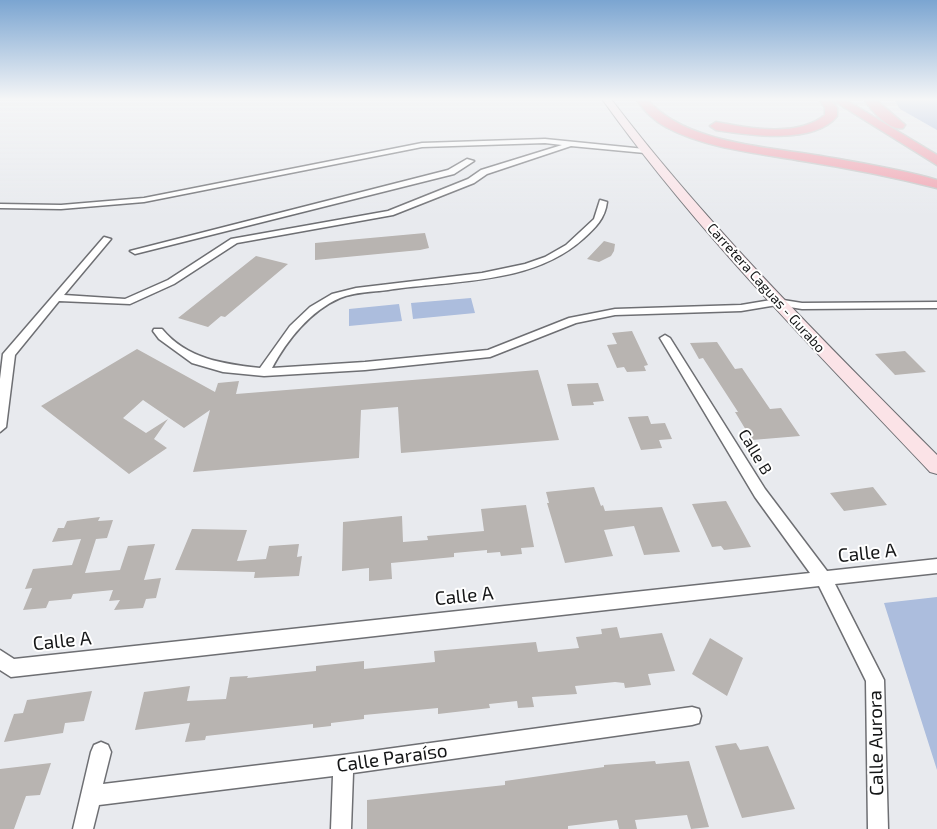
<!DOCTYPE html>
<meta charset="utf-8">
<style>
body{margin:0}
canvas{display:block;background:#e8eaee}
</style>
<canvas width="937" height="829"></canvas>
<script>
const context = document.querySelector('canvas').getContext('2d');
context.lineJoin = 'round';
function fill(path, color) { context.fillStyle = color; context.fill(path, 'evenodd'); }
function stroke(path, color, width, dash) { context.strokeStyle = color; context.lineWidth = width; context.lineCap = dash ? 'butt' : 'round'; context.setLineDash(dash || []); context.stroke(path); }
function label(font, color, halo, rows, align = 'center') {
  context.font = font + ' "Exo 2",sans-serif'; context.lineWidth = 4; context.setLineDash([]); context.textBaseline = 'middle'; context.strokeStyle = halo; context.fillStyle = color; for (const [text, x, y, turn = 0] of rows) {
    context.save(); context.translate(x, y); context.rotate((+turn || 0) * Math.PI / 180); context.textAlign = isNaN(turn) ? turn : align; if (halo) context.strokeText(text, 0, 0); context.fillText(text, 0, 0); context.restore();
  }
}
const green = new Path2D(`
 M894,99H937V130L900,109Z
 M471,298L475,313L413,319L411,303Z
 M399,304L402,321L349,326V309Z
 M937,597V770L884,603Z`);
const building = new Path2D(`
 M425,233L429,248L420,250L315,260V243Z
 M604,241L615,244L614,251L611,256L599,262L587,259Z
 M256,256L288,264L225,317L221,316L208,327L178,318Z
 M632,331L648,365L644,366L646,371L627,372L624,367L617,368L607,345L617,344L612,333Z
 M717,342L735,369L742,368L770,409L781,408L800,436L752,440L735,412H738L703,358L699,359L690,343Z
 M137,349L215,392L218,383L239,381L236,394L538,370L559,440L401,453L398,407L361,410L359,458L193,472L210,410L184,428L143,400L123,418L146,433L168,419L154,439L167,448L129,474L41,406Z
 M905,351L926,372L895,375L875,354Z
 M598,383L604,401L593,402L594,405L572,406L567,384Z
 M648,416L651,424L665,423L672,439L659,440L662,448L641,450L628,417Z
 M594,487L601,506L603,505L605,511L662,507L680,552L644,555L634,526L604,530L613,556L565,563L547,503H549L546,492Z
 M873,487L887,505L844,511L830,493Z
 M726,501L751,547L724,550L721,546L712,547L692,504Z
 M526,505L534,547L521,548L522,554L501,556L500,552L487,553V550L454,553V557L391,563L392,579L369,581V568L342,571L343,522L402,516L403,542L428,540L427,536L484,531L481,509Z
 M100,517L98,521L113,520L107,538L96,539L85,573L120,570L128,546L155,544L144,580L161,578L156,598L146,599L143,608L114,610L120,600L109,601L113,590L73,594L71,599L49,601L46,608L23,610L32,588L25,589L33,569L72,565L81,539L52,542L58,528H64L67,521Z
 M192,529L247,530L237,561L266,559L269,546L299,544L297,557L302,556L299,576L254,578L255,572L175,570Z
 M617,627L620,638L662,633L675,671L648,674L651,685L625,688L624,683L615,682L575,686L577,694L532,697L534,707L518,708L517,701L489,704L490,708L438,714V708L364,715V719L331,723V726L313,728V724L206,736L205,740L185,742L190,723L135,730L144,692L190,686L187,701L226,699L230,677L248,676L247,678L316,671V666L364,661V669L435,662L434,651L536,642L538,652L579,648L576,637L602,634L601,629Z
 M710,638L743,658L727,696L692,674Z
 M92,691L84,721L65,723L63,733L4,742L14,714L23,713L27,700Z
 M736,743L740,750L768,746L795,809L742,818L715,746Z
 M655,761L656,764L689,761L709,827L691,829L687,815L635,820L637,829H619L617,820L568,826V829H367V800L505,785V781L604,767V765Z
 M51,763L40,795L26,796L14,829H0V769Z`);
const minor = new Path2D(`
 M545,139L645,149L649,151L645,153L571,146L487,174L474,183L393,215L237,243L174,284L130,304L59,301L15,355L6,427L0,432V379L3,354L104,237L111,239L64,295L125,299L168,280L231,239L388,211L468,179L481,170L562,145L545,143L422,147L144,202L61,209L0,208V204L61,205L144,198L422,143Z
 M467,159L474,161L454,174L135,254L130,251L448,170Z
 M600,200L607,202C605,219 595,228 583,239C532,285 453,280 388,290C372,292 355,292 340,298C310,311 287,340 272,368L365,362L488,350L569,318L615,309L741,305L777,299L802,303L937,302V308L802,309L777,305L741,311L615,315L576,323L490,357L365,370L264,376L223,372L192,363L159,339L153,331L154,329H162C187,359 223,364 260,368L290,326L310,307L332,294L356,288L482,273L525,264L545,257L566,245L594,219Z
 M665,335L670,338L765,489L827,571L937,559V573L835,584L884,680L888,829H868L866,681L819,586L11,677L0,670V650L14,659L810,573L755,497L660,338Z
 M692,707L699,709L701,716L699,723L692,725L353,773L351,829H331L333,776L99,805L93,829H73L91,752L94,745L101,742L108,745L111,752L103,784L343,755Z`);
const secondary = new Path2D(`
 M602,99H611C709,228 824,341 937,455V474L930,472C817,352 698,234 602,99Z`);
const motorway = new Path2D(`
 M636,99H647C683,143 768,147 821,156C860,163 899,169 937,180V188C893,177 848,168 803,161C758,153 707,149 666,127C653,120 645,111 636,99Z
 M819,99H830L837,108V116C814,145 748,135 716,130L710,126L716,122C748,128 798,138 825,115V108Z
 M831,99H844L937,155V165Z
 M864,99H875L905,125L903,128C889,131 871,110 864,99Z`);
const farStreetnames = [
 ["Carretera Caguas - Gurabo",766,288,48]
];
const streetNames = [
 ["Calle B",755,452,59]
];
const nearStreetnames = [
 ["Calle A",867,553,-6],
 ["Calle A",464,596,-6],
 ["Calle A",62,641,-6],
 ["Calle Aurora",876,743,-91],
 ["Calle Paraíso",392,758,-8]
];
fill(green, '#acbddd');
fill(building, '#b8b4b1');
stroke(minor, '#6e6f73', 3);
stroke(secondary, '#6e6f73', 2);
stroke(motorway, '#c7c7c7', 3);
fill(minor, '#fff');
fill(secondary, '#fbe3e7');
fill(motorway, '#f1a3b0');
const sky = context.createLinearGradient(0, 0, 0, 216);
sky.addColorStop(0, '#7ba5d1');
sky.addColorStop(0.46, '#f5f6f7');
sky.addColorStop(1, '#f5f6f700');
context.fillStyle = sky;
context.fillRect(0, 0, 937, 216);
label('14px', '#151617', '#fff', farStreetnames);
label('16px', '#151617', '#fff', streetNames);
label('19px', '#151617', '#fff', nearStreetnames);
</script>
